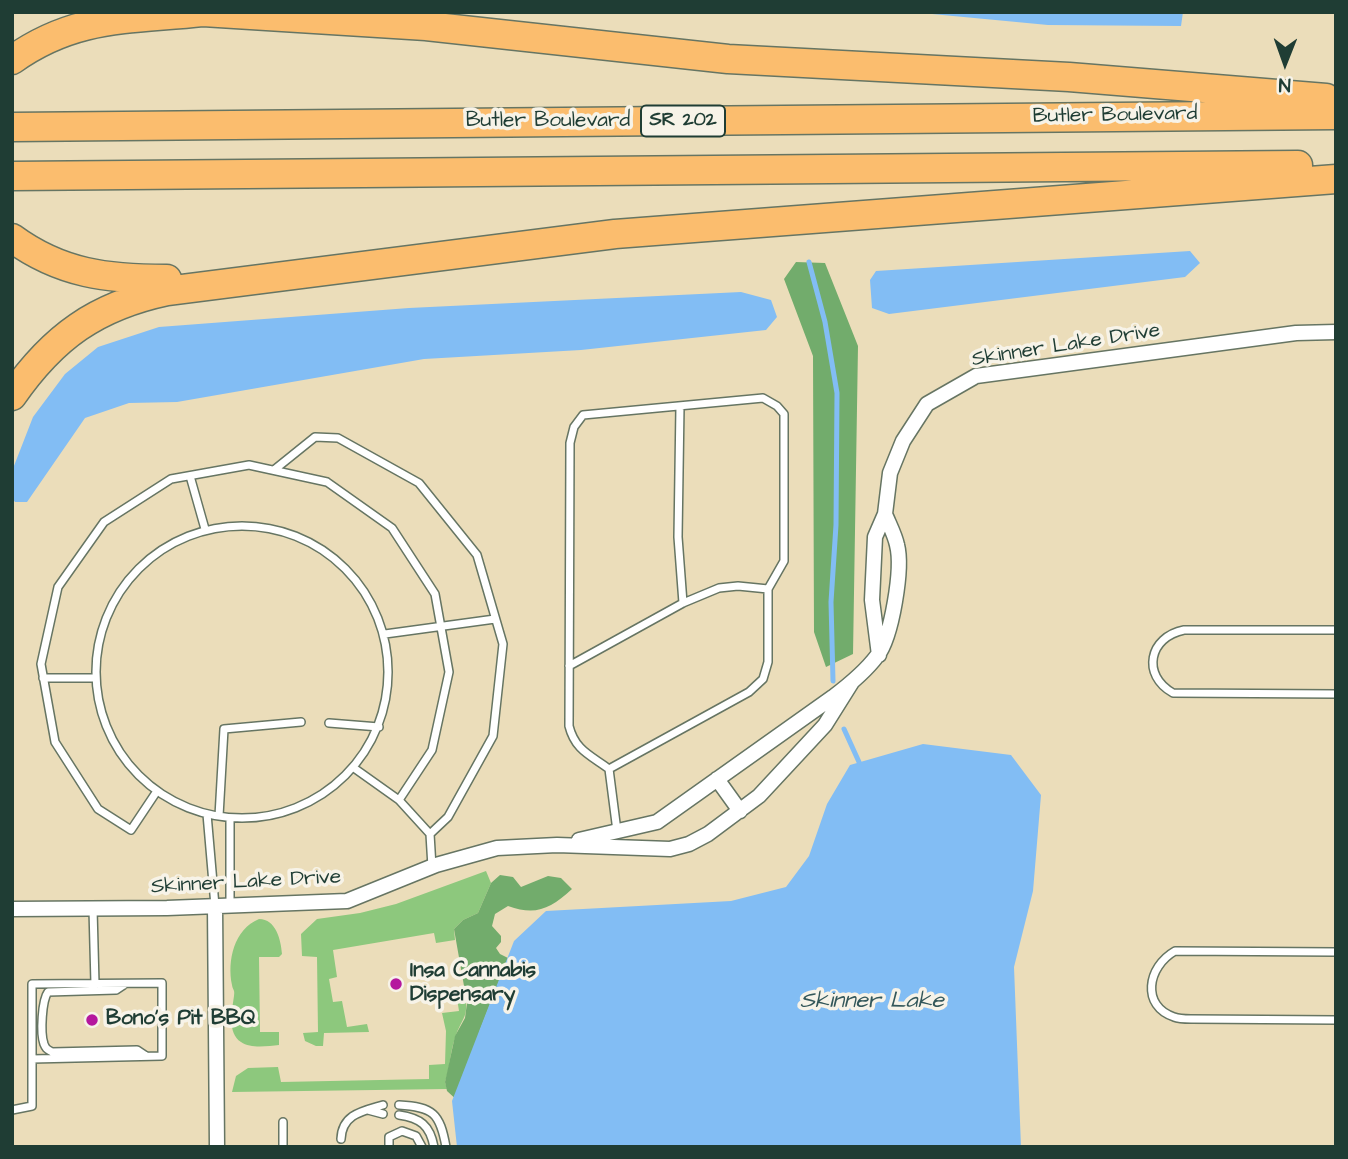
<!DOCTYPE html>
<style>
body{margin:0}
#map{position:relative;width:1348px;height:1159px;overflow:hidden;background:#ebddba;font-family:"Architects Daughter",sans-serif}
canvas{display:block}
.frame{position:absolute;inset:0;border:14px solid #1f3d34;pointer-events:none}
.north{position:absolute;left:1250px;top:28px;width:70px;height:70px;-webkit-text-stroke:5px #f7f3e8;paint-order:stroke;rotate:181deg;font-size:19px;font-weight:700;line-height:28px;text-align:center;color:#1f3d34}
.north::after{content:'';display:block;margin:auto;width:24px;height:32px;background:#1f3d34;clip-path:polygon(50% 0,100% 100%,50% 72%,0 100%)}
</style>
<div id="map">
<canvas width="1348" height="1159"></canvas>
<div class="frame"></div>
<div class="north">N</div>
</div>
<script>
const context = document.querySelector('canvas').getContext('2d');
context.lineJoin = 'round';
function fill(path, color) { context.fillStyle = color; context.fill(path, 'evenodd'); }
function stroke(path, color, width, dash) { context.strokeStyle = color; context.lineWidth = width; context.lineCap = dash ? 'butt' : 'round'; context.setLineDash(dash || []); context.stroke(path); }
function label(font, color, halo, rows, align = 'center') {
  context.font = font + ' "Architects Daughter",sans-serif'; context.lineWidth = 7; context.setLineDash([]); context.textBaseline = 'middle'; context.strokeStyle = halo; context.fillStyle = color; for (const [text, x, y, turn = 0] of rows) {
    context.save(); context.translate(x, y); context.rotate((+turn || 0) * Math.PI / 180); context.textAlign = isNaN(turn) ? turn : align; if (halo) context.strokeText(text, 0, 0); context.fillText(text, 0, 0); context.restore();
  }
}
const green = new Path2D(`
 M486,871L491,883L478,913L463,920L454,929L455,940L436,943L434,933L333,950L337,977L329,979L333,1002L342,1001L347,1027L367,1024L369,1032L324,1033L323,1046H316L305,1041L303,1033L318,1032L317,957L302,956L301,934L317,919L360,913L396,904Z
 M259,919C276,919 281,940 282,954L279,957H259L260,1032H279V1045C268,1046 251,1049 241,1042C227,1033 232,1010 234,996C235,989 233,991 232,985C227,961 234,929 259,919Z
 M464,991C470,1019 462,1016 455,1038C450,1053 450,1067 445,1082L447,1089L232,1092L236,1076L248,1068L278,1067L281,1082L429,1079V1065L445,1064L446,1031L442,1013L459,1011L456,992Z`);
const forest = new Path2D(`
 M796,262L825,263L858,346L853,654L826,667L814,632L813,356L784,279Z
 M500,875L513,877L521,887L548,876L561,878L572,889C550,909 536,916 508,906L495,914L492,926L501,936V942L496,948L500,954L508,958L480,1030L459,1102L447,1091L445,1082L455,1036L465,1018L467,1003L454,929L463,920L478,913L491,883Z`);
const water = new Path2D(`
 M911,12H1183L1181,26L1048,25Z
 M1190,251L1200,263L1185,277L889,314L872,308L870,280L876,271Z
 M741,292L771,300L777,317L766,330L581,350L424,359L177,402L129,403L85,418L27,502H15L12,498V471L33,417L65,374L98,347L159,327L409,308Z
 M923,744L1011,755L1041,795L1033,891L1014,967L1021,1147H457L452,1101L514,941L546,911L731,901L786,887L809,856L827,804L850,765Z`);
const stream = new Path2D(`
 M809,262L825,322L837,393L836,525L831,602L833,681
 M844,729L859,762`);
const service = new Path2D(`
 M680,406L678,537L683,603
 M274,470L315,437L338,438L419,483L477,555L503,644L493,736L448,817L430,834
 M190,476L205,529
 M96 672a146 146 0 1 1 292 0a146 146 0 1 1-292 0Z
 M1336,630H1184C1149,637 1141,675 1173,693L1336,694
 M385,634L495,619
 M569,666L683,603L719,588L738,586L768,589
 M43,678H95
 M329,723L379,727
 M354,768L399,800L430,834L432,867
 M609,769L749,692L763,679L768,662V589L784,561V414L777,406L763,398L583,415L574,427L570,443L569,726C575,750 590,755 609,769L617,831
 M157,791L131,830L98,809L55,742L41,664L58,587L104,522L171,479L249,465L327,482L392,528L435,594L449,672L432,750L399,800
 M207,814L215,906
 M219,816L224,729L301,722
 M230,906V818
 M93,909L95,984
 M1336,952L1175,951C1147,967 1141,1006 1174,1017C1179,1019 1186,1019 1191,1019L1336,1020
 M125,984L116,990L48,992C42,1000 40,1033 44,1044C46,1049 47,1049 52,1052L137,1050L146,1056
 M399,1105C433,1107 440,1113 446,1147
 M12,1110L32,1106V984L162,983V1056L32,1059
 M368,1110L383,1114
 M399,1115C420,1118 430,1125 434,1147
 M341,1139C342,1114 363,1111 383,1105
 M283,1147V1122
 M389,1147V1137L402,1131L416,1136L422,1147`);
const minor = new Path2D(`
 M879,655L872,600L875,537L885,514L890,473L903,441L927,404L976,376L1296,333L1336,332
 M717,779L740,811
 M579,840L657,822L833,697C849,685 865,672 877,656C892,637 903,568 897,545C895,535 889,524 885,514
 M215,906L217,1147
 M12,909L167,908L347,901L436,865L497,848L557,845L670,849L689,844L708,834L759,796L825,725L852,682`);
const motorway = new Path2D(`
 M203,12L426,26L728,59L1069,77L1326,98
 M12,60C75,15 129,20 202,12
 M12,127L1336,115
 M12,176L1298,165
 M12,238C61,274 108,279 167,279
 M12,396C53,337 96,306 167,291L615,234L1336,179`);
const markers = [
 [396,984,7,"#b5179e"],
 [92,1020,7,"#b5179e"]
];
const shields = [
 [683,121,84]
];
const shieldNames = [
 ["SR 202",683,121]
];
const streetNames = [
 ["Butler Boulevard",1115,116,-1],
 ["Butler Boulevard",548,122],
 ["Skinner Lake Drive",1066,346,-9],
 ["Skinner Lake Drive",246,883,-3]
];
const poiNames = [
 ["Insa Cannabis",410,972],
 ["Dispensary",410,996],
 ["Bono's Pit BBQ",106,1020]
];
const waterNames = [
 ["Skinner Lake",872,1002]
];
fill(green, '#8dc87d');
fill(forest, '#72ac6c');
fill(water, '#82bdf4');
stroke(stream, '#82bdf4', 5);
stroke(service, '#667563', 10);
stroke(minor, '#667563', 17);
stroke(motorway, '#667563', 31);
stroke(service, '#fff', 7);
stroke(minor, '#fff', 14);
stroke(motorway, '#fbbd6e', 28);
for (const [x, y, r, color] of markers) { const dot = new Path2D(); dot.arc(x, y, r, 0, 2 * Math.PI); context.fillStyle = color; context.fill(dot); stroke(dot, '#f7f3e8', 2.5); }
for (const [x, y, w] of shields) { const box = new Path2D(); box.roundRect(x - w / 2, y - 15.5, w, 31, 5); context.fillStyle = '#f7f3e8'; context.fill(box); stroke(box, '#1f3d34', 2); }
label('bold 19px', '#1f3d34', null, shieldNames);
label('21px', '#1f3d34', '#f7f3e8', streetNames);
label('bold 21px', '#1f3d34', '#f7f3e8', poiNames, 'left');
label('italic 23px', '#33575a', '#f7f3e8', waterNames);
</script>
